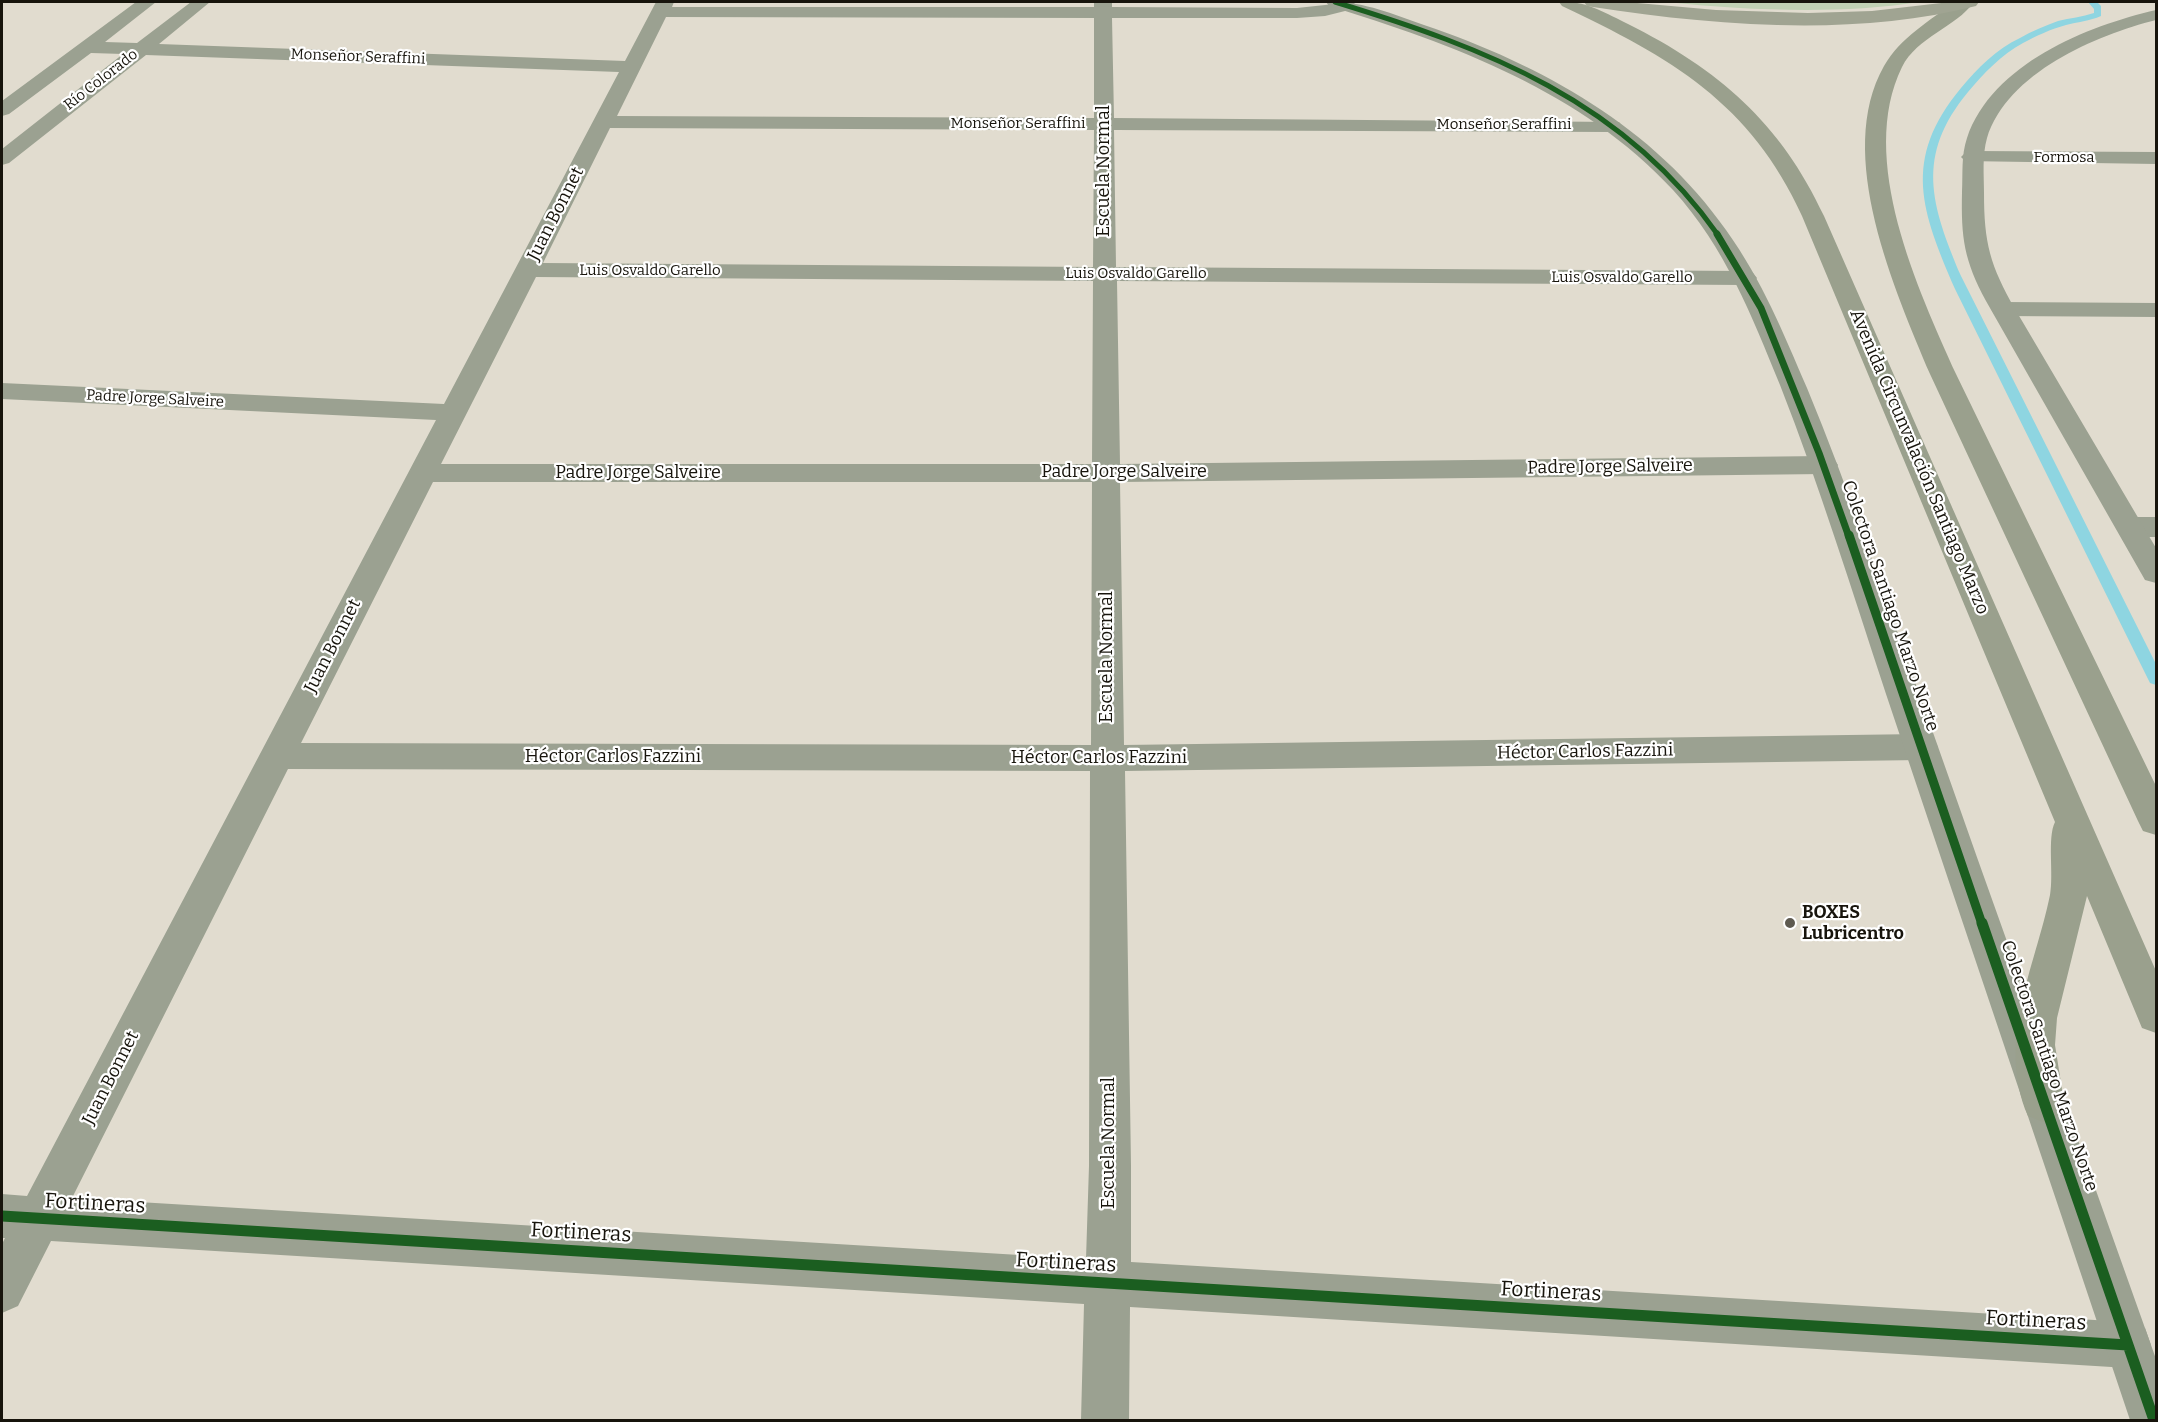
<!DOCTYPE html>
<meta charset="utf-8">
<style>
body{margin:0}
#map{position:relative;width:2158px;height:1422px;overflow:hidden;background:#e1dccf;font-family:Bitter,serif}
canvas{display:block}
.frame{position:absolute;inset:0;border:3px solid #17140c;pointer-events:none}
</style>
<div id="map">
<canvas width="2158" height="1422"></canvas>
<div class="frame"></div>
</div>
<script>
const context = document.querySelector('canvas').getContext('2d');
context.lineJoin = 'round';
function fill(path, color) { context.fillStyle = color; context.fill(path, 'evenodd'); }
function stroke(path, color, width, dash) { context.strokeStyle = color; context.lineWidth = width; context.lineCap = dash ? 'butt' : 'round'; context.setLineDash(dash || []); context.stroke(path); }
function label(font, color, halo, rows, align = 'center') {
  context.font = font + ' Bitter,serif'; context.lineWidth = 4.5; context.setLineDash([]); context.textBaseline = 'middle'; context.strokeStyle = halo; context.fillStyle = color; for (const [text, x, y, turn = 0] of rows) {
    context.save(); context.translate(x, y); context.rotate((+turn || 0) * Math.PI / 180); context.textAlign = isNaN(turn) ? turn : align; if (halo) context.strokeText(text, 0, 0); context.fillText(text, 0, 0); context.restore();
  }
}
const green = new Path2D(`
 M1665,2H1919C1836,15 1748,10 1665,2Z`);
const stream = new Path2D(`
 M2088,2H2097L2101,6V16C2090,21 2077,22 2066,25C2051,29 2036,36 2023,43C2001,55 1984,73 1968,92C1915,156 1931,205 1961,276L2156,664V685L2150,683L2148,679L1955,289C1922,212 1901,160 1961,88C1978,68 1996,49 2020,38C2032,31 2045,26 2058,21C2070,18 2082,17 2094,13V9Z`);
const minor = new Path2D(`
 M136,2H156L105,42L137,43L191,2H210L159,44L625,61L656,2H674L672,7H1094V2H1112V7L1297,8L1353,2L1356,5L1353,9L1325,16L1297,18H1112L1114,118L1619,122L1622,126L1619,130L1612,132L1114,130L1116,267L1745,271L1753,273L1757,278L1753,283L1745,285L1117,281L1120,464L1824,456L1834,459L1838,465L1834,471L1824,474L1120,482L1124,745L1921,734L1933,738L1938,747L1933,756L1921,760L1125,771L1131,1166V1262L2128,1322L2145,1328L2151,1345L2145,1362L2128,1368L1130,1307L1129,1420H1081L1084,1304L51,1241L18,1306L2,1313V1244L5,1238H2V1194L27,1196L436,420L2,399V383L444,404L619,72L146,55L9,163L2,165V149L123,54L91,53L9,114L2,116V101ZM666,17L1094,18V118L617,116ZM610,128L1094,130L1093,267L543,263ZM536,277L1093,281L1092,464H441ZM433,482H1092L1091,745L301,743ZM288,769L1090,771L1089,1166L1086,1259L72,1198Z
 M1972,151L2156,152V164L1965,161L1961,157L1965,153Z
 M2003,302L2156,303V317L2003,316L1994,314L1991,309L1994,304Z
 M2131,517H2156V537H2131L2121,534L2116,527L2121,520Z`);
const tertiary = new Path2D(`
 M1326,2C1360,0 1392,14 1424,25C1542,65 1654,127 1726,230C1763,282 1782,330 1807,388C1848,487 1882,589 1918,690C1996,913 2077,1136 2156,1359V1420H2130C2049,1178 1967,936 1886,694C1852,591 1820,487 1780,385C1752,316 1725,247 1673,190C1583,92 1453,44 1329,6Z
 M2156,10V20C2096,35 2007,73 1987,138C1982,156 1984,174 1984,193C1984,243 1990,265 2015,309L2156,548V583L2145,580L2141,573L1986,301C1964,260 1961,238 1962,192C1963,173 1961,156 1967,138C1992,64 2087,26 2156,10Z`);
const secondary = new Path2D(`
 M1559,2C1585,0 1605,13 1628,24C1718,69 1781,123 1824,216L2156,971V1033L2142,1028L2087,896L2057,1018L2055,1045L2064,1102L2058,1116L2043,1122L2028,1116C1996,1041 2035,968 2050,895C2054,874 2047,838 2055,822L1802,216C1751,103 1670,57 1562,6Z
 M1955,2L1973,3C1957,26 1917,37 1902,67C1857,159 1918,289 1956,374L2156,786V835L2143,831L2138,821L1930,374C1895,290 1834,154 1884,66C1900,38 1929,21 1955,2Z`);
const trunk = new Path2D(`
 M1584,2H1626L1716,10L1808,13L1872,11L1950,2H1979L1976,6C1855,37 1716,26 1593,7L1587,6Z`);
const cyclewayFar3 = new Path2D(`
 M1335,2C1486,48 1624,101 1718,235`);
const cyclewayFar2 = new Path2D(`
 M1717,234L1761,308L1819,453L1849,537`);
const cyclewayFar1 = new Path2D(`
 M1849,535L1982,924`);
const cycleway = new Path2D(`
 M1982,923L2154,1420
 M2,1216L2128,1345`);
const markers = [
 [1790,923,6,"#5e5a50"]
];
const farStreetnames = [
 ["Monseñor Seraffini",358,57,2],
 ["Río Colorado",101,80,-38],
 ["Monseñor Seraffini",1018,124],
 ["Monseñor Seraffini",1504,125],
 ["Formosa",2064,158],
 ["Luis Osvaldo Garello",650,271],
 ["Luis Osvaldo Garello",1136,274],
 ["Luis Osvaldo Garello",1622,278],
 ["Padre Jorge Salveire",155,399,3]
];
const streetNames = [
 ["Escuela Normal",1104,171,-90],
 ["Juan Bonnet",556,214,-63],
 ["Avenida Circunvalación Santiago Marzo",1919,462,67],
 ["Padre Jorge Salveire",1610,467,-1],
 ["Padre Jorge Salveire",1124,472],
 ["Padre Jorge Salveire",638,473],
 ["Colectora Santiago Marzo Norte",1890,606,71],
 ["Juan Bonnet",333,646,-63],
 ["Escuela Normal",1107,657,-90],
 ["Héctor Carlos Fazzini",1585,752,-1],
 ["Héctor Carlos Fazzini",613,757],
 ["Héctor Carlos Fazzini",1099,758],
 ["Colectora Santiago Marzo Norte",2049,1066,71],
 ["Juan Bonnet",111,1078,-63],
 ["Escuela Normal",1109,1143,-90]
];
const poiNames = [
 ["BOXES",1802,913],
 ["Lubricentro",1802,934]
];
const nearStreetnames = [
 ["Fortineras",95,1204,3],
 ["Fortineras",581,1233,3],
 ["Fortineras",1066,1263,3],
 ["Fortineras",1551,1292,3],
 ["Fortineras",2036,1321,3]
];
fill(green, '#c1d1b4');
fill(stream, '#8ed5e1');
fill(minor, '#9ba191');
fill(tertiary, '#9ba191');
fill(secondary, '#9aa08d');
fill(trunk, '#a0a492');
stroke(cyclewayFar3, '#1b5e20', 5);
stroke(cyclewayFar2, '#1b5e20', 7);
stroke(cyclewayFar1, '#1b5e20', 9);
stroke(cycleway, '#1b5e20', 11);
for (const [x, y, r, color] of markers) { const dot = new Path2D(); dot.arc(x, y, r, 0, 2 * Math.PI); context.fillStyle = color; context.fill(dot); stroke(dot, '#fff', 2); }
label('15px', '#17140c', '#fff', farStreetnames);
label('18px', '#17140c', '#fff', streetNames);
label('bold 18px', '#17140c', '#fff', poiNames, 'left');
label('21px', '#17140c', '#fff', nearStreetnames);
</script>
